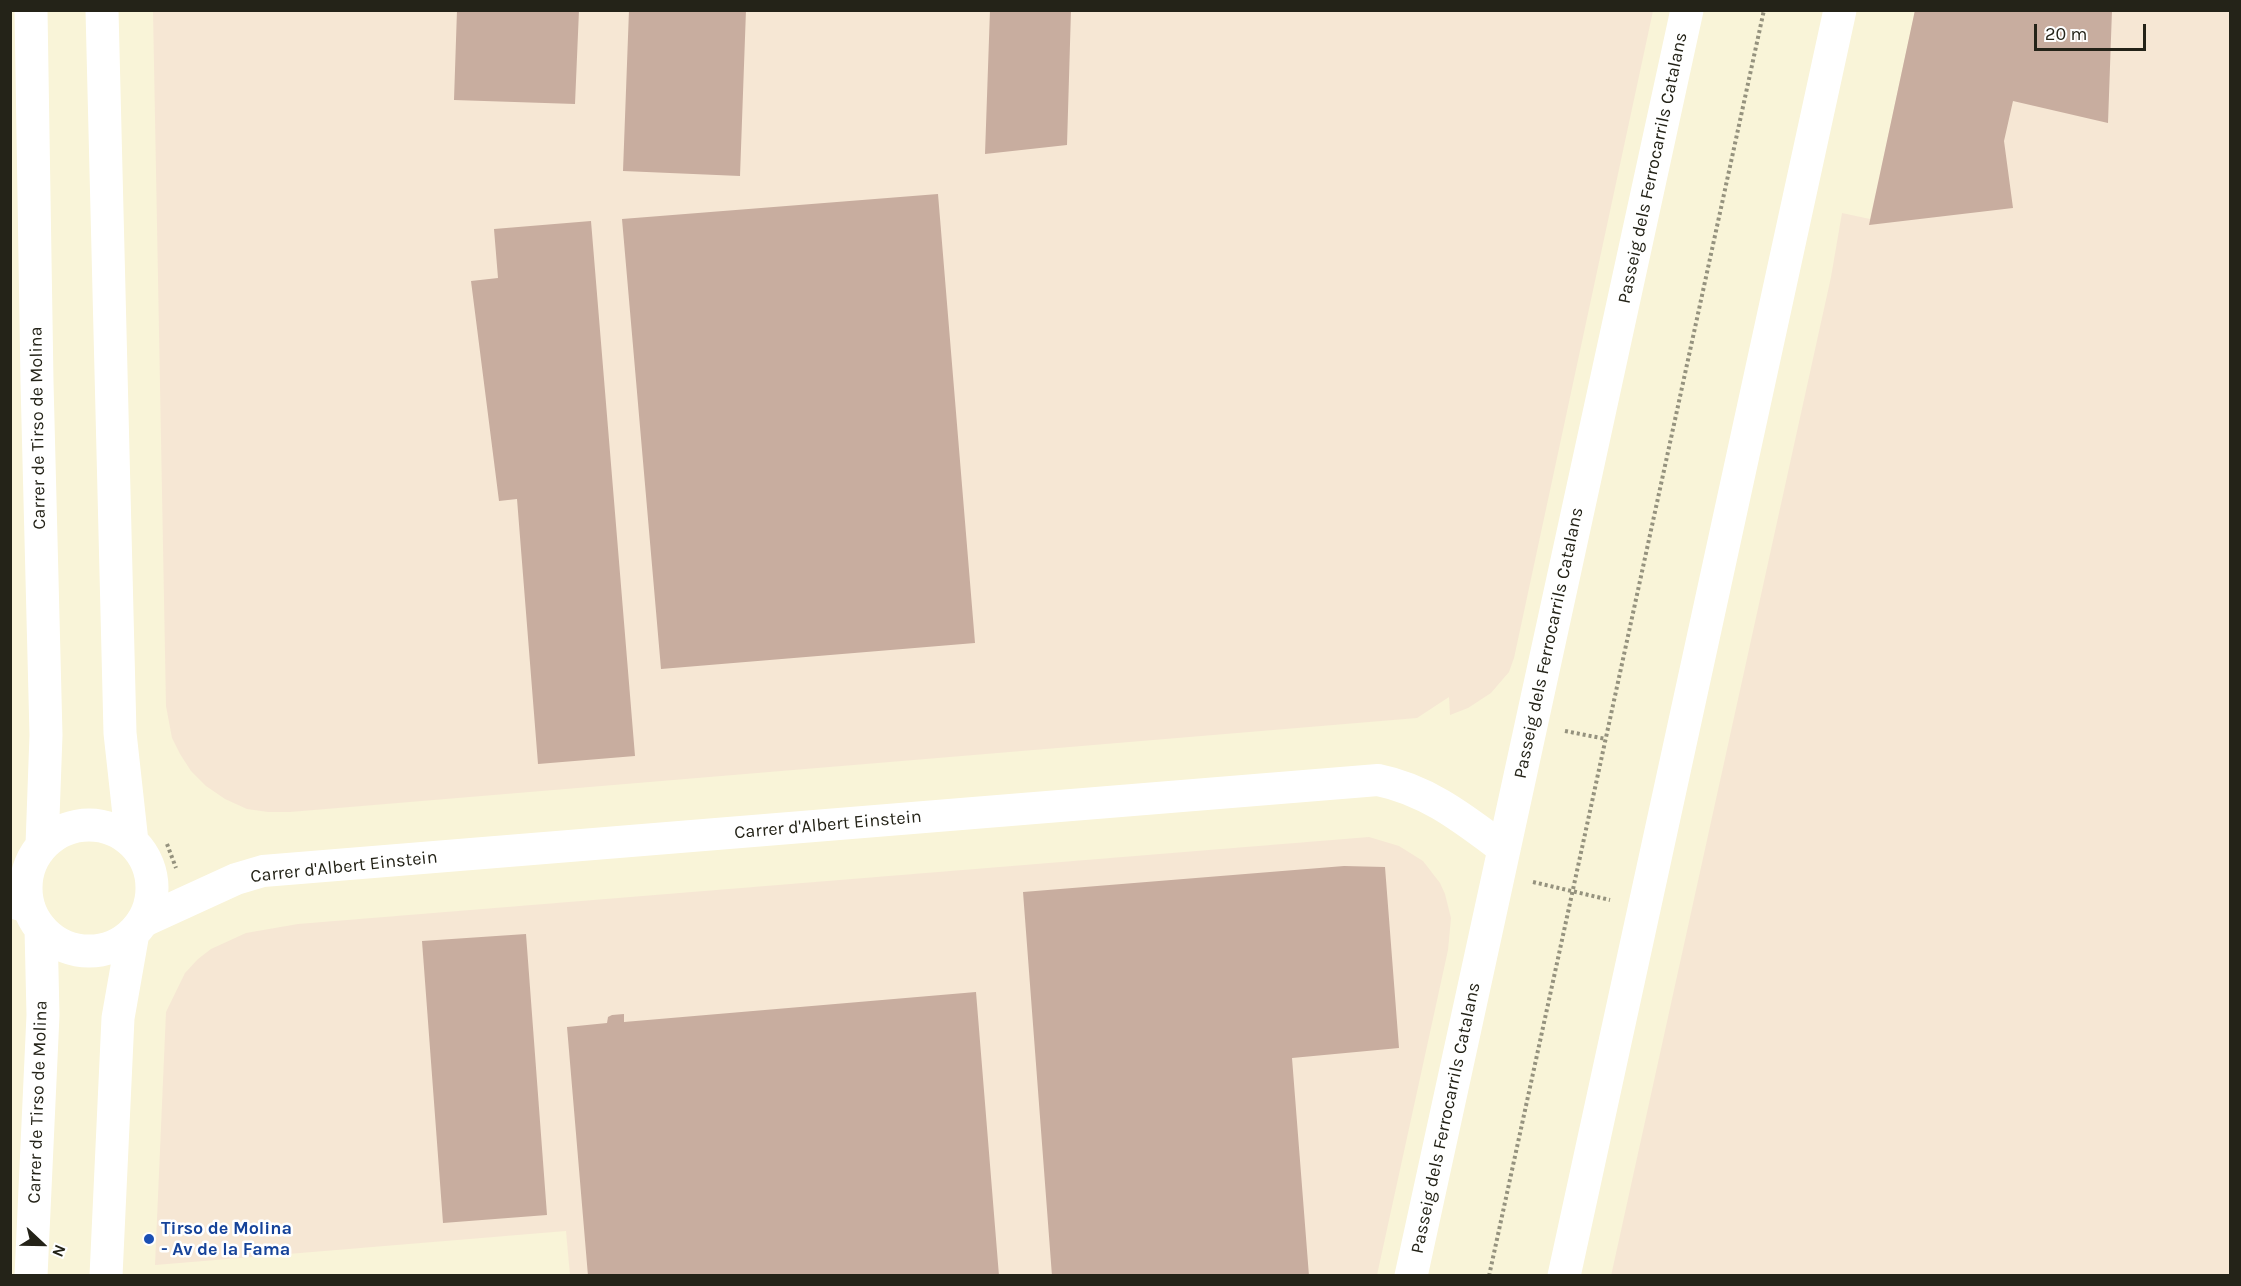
<!DOCTYPE html>
<style>
body{margin:0}
#map{position:relative;width:2241px;height:1286px;overflow:hidden;background:#f9f4d8;font-family:Karla,sans-serif}
canvas{display:block}
.frame{position:absolute;inset:0;border:12px solid #242318;pointer-events:none}
.north{position:absolute;left:12px;top:1214px;width:60px;height:60px;-webkit-text-stroke:4px #fff;paint-order:stroke;rotate:112deg;font-size:16px;font-weight:700;line-height:24px;text-align:center;color:#242318}
.north::after{content:'';display:block;margin:auto;width:21px;height:27px;background:#242318;clip-path:polygon(50% 0,100% 100%,50% 72%,0 100%)}
.scale{position:absolute;left:2034px;top:24px;width:112px;height:27px;box-sizing:border-box;border:3px solid #242318;border-top:0;padding-left:8px;font-size:18px;line-height:21px;white-space:nowrap;color:#242318;-webkit-text-stroke:4px #fff;paint-order:stroke}
</style>
<div id="map">
<canvas width="2241" height="1286"></canvas>
<div class="frame"></div>
<div class="north">N</div>
<div class="scale">20 m</div>
</div>
<script>
const context = document.querySelector('canvas').getContext('2d');
context.lineJoin = 'round';
function fill(path, color) { context.fillStyle = color; context.fill(path, 'evenodd'); }
function stroke(path, color, width, dash) { context.strokeStyle = color; context.lineWidth = width; context.lineCap = dash ? 'butt' : 'round'; context.setLineDash(dash || []); context.stroke(path); }
function label(font, color, halo, rows, align = 'center') {
  context.font = font + ' Karla,sans-serif'; context.lineWidth = 5; context.setLineDash([]); context.textBaseline = 'middle'; context.strokeStyle = halo; context.fillStyle = color; for (const [text, x, y, turn = 0] of rows) {
    context.save(); context.translate(x, y); context.rotate((+turn || 0) * Math.PI / 180); context.textAlign = isNaN(turn) ? turn : align; if (halo) context.strokeText(text, 0, 0); context.fillText(text, 0, 0); context.restore();
  }
}
const industrial = new Path2D(`
 M153,11H1653L1514,658L1509,672L1491,693L1468,708L1450,715L1449,697L1417,718L290,812H268L247,809L225,799L206,786L191,771L180,754L172,738L166,706Z
 M1915,11H2230V1275L1611,1276L1831,277L1842,213L1870,219Z
 M1369,837L1399,846L1423,861L1440,883L1445,894L1451,918L1448,950L1377,1275H570L566,1231L155,1265L166,1012L185,973L198,959L211,949L246,933L298,924Z`);
const building = new Path2D(`
 M457,10H579L575,104L454,100Z
 M629,10H746L740,176L623,171Z
 M990,10H1071L1067,145L985,154Z
 M1915,10H2112L2108,123L2013,101L2004,141L2013,208L1869,225Z
 M938,194L975,643L661,669L622,219Z
 M591,221L635,756L538,764L517,499L499,501L471,281L498,278L494,229Z
 M1344,866L1385,867L1399,1048L1292,1058L1309,1276H1052L1023,892Z
 M526,934L547,1215L443,1223L422,941Z
 M976,992L999,1276H588L567,1027L607,1023L608,1017L612,1015L624,1014V1022Z`);
const path = new Path2D(`
 M1565,731L1606,739
 M167,844L176,868
 M1533,882L1610,900
 M1489,1276L1764,10`);
const minor = new Path2D(`
 M10,902L29,907
 M142,922L236,879L263,871L1378,780C1428,790 1465,820 1504,849`);
const tertiary = new Path2D(`
 M31,10L37,382L46,735L42,845
 M102,10L120,733L132,842
 M26 888a63 63 0 1 1 126 0a63 63 0 1 1-126 0Z
 M31,1276L43,1015L41,929
 M106,1276L118,1018L133,933
 M1411,1276L1687,10
 M1564,1276L1840,10`);
const markers = [
 [149,1239,6,"#1a4fb4"]
];
const streetNames = [
 ["Passeig dels Ferrocarrils Catalans",1653,168,-78],
 ["Carrer de Tirso de Molina",38,428,-91],
 ["Passeig dels Ferrocarrils Catalans",1549,643,-78],
 ["Carrer d'Albert Einstein",828,825,-5],
 ["Carrer d'Albert Einstein",344,867,-6],
 ["Carrer de Tirso de Molina",38,1102,-88],
 ["Passeig dels Ferrocarrils Catalans",1446,1118,-78]
];
const transitNames = [
 ["Tirso de Molina",161,1229],
 ["- Av de la Fama",161,1250]
];
fill(industrial, '#f6e7d4');
fill(building, '#c8ad9f');
stroke(path, '#95927e', 4, [3, 3]);
stroke(minor, '#fff', 32);
stroke(tertiary, '#fff', 33);
for (const [x, y, r, color] of markers) { const dot = new Path2D(); dot.arc(x, y, r, 0, 2 * Math.PI); context.fillStyle = color; context.fill(dot); stroke(dot, '#fff', 2); }
label('18px', '#242318', '#fff', streetNames);
label('bold 18px', '#164399', '#fff', transitNames, 'left');
</script>
